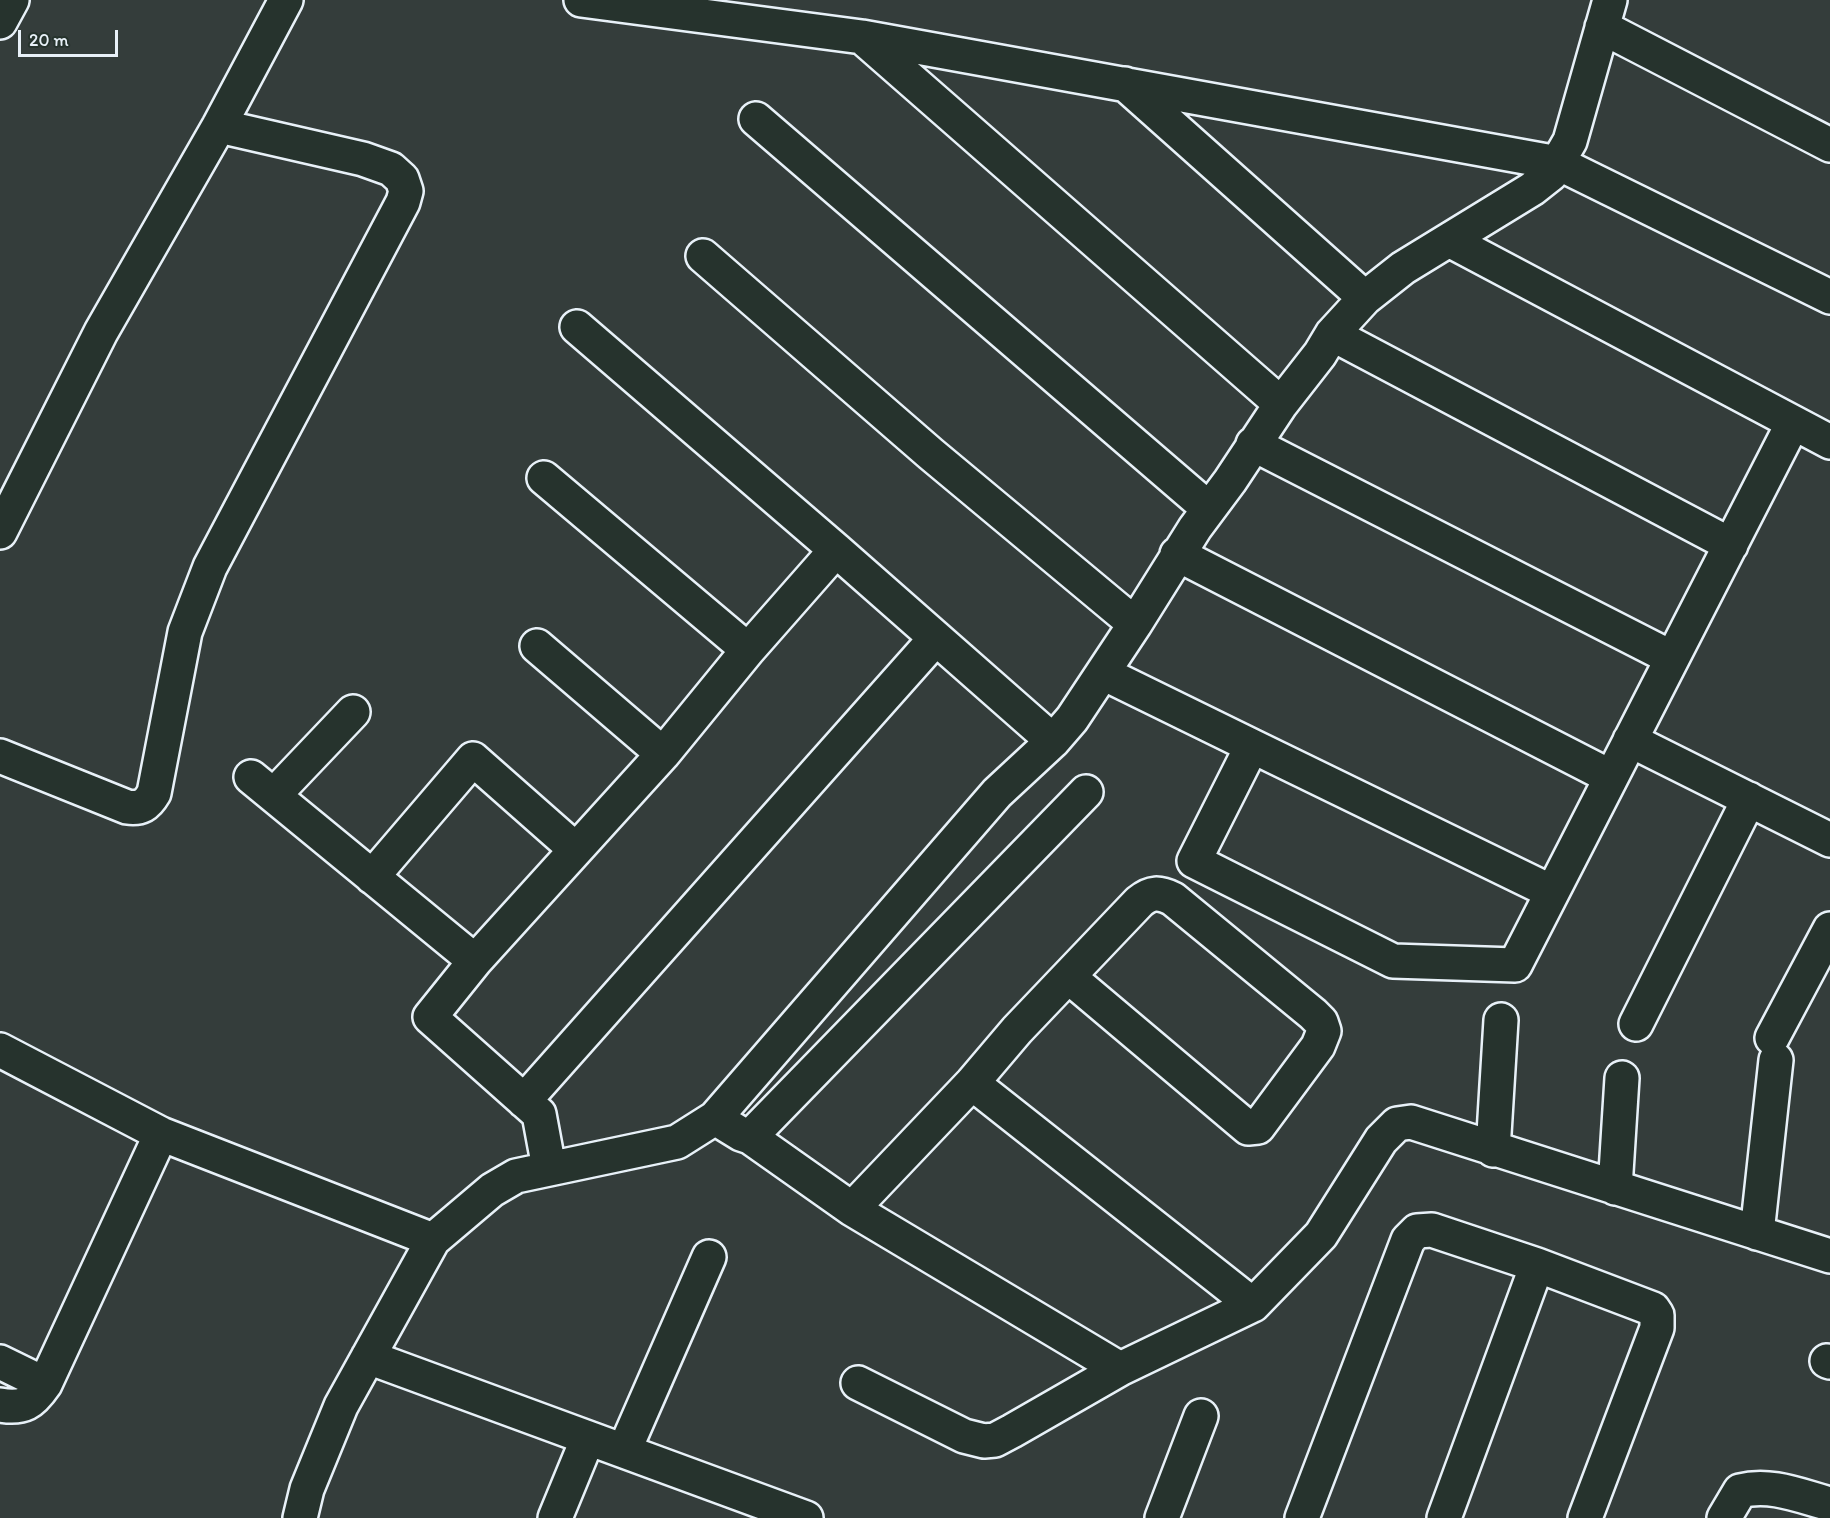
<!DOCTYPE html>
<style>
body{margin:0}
#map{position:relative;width:1830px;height:1518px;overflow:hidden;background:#343d3b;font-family:Itim,sans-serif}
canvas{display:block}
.scale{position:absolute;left:18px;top:30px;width:100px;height:27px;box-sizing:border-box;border:3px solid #e8f1f8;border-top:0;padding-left:8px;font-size:18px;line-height:21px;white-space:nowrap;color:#e8f1f8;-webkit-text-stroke:4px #26332d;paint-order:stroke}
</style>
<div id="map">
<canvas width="1830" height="1518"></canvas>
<div class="scale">20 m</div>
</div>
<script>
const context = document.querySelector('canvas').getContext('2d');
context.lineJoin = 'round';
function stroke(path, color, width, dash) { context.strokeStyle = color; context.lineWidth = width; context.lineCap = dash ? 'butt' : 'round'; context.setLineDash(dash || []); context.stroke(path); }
const minor = new Path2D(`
 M581,0L862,37L1558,163L1830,297
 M0,22L12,0
 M1602,27L1830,145
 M862,37L1281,404
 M1125,84L1365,298
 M756,119L1209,509
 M1449,240L1830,442
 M703,256L931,454L1135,624
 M577,327L836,550L1053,741
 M1332,334L1731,545
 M1253,444L1672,658
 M544,478L748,650
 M0,532L101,332L219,126L286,0
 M1177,554L1611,777
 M537,646L663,754
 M1103,673L1252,746L1194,861L1393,961L1515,965L1793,423
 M1630,740L1830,840
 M1252,746L1552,892
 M0,756L127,807C141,809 147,805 154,793L185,632L210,567L403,202L406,191L402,179L391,169L363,159L219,126
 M251,777L475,961
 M274,795L353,712
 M372,877L473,759L575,849
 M1636,1024L1749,799
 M1772,1038L1830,929
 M0,1050L161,1134L433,1240
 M972,1083L1253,1305
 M524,1101L936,638
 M715,1118L741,1134L750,1137L852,1209L1120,1369L1253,1305L1321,1235L1381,1140L1397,1124L1411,1122L1830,1256
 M750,1137L1086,792
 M1493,1150L1501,1020
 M549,1168L539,1114L430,1017L475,961L663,754L748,650L836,550
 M1615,1188L1622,1078
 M852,1209L972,1083L1017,1030L1139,902C1151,892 1159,892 1173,899L1313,1014L1321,1022L1324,1031L1318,1046L1258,1127L1248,1128L1069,977
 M1757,1233L1776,1060
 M368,1357L806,1518
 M1827,1361L1830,1362
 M0,1362L45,1384
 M858,1383L964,1436L984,1441L995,1440L1012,1431L1120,1369
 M0,1405C24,1409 32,1403 45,1384L161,1134
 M624,1451L709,1257
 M300,1518L307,1489L341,1406L433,1240L492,1190L516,1176L677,1142L715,1118L997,793L1053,741L1072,719L1135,624L1195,528L1230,481L1281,404L1320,354L1332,334L1365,298L1403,268L1532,189L1551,174L1570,141L1610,0
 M555,1518L588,1438
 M1162,1518L1201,1416
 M1302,1518L1408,1240L1417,1231L1432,1230L1537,1265L1653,1309L1657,1315V1328L1585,1518
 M1444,1518L1537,1265
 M1724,1518L1740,1491C1771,1483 1800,1496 1830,1504`);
stroke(minor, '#e8f1f8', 38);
stroke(minor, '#26332d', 33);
</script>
